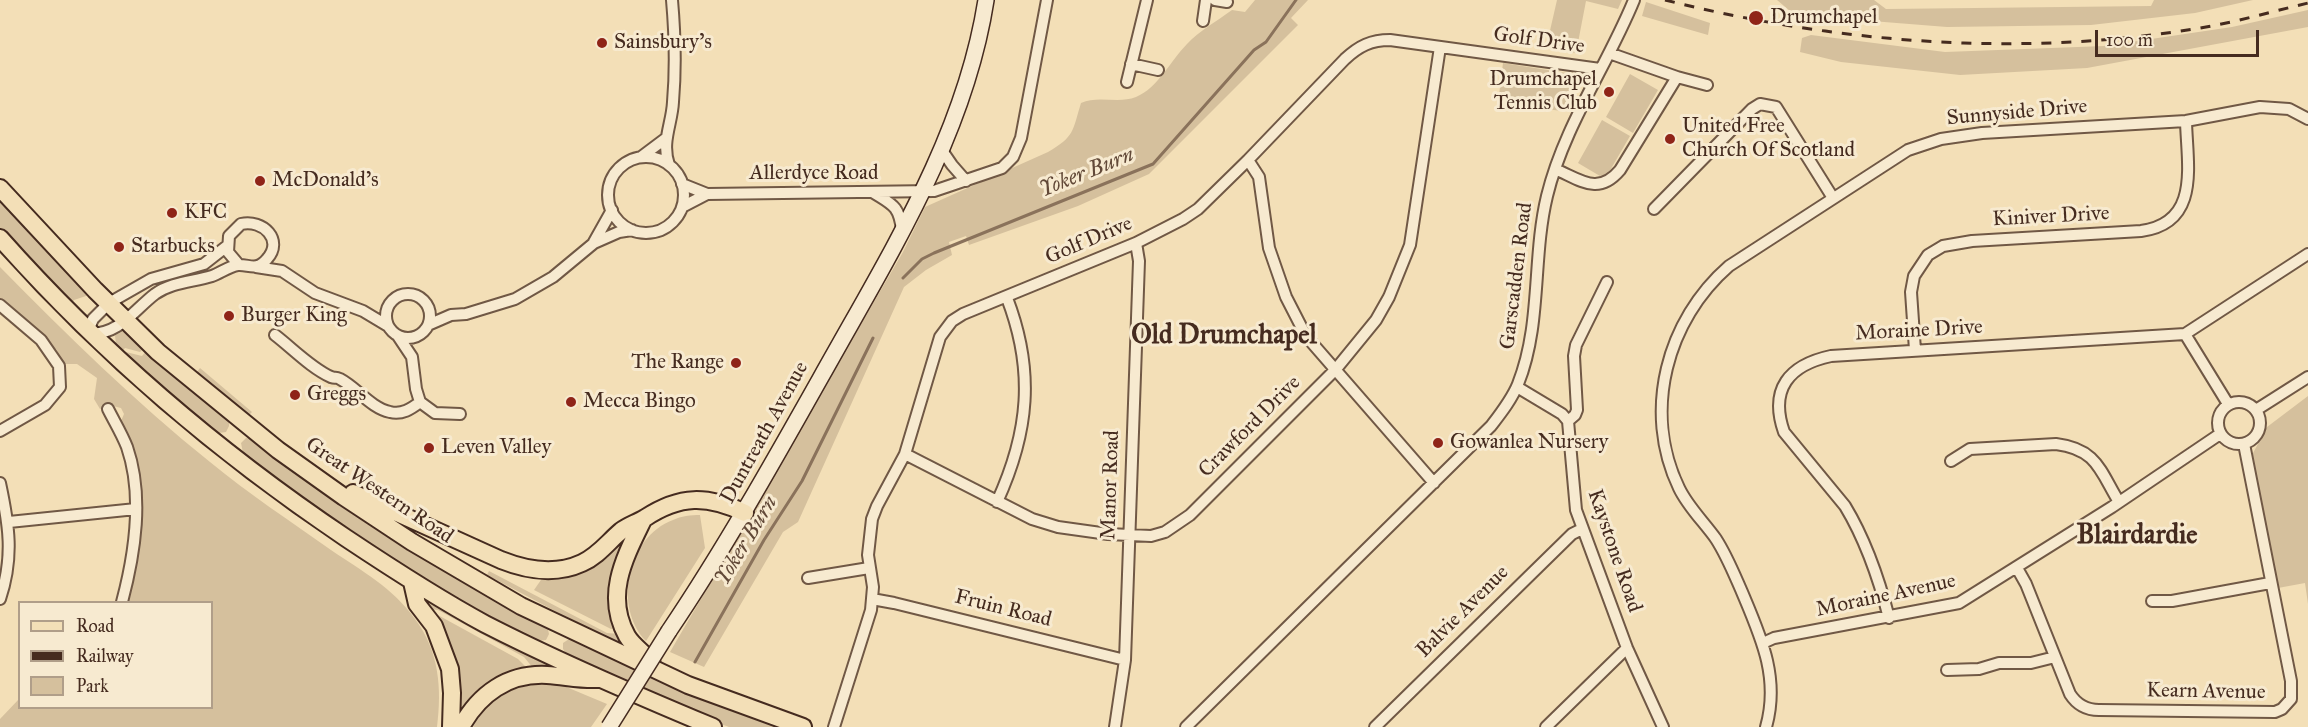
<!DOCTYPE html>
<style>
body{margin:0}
#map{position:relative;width:2308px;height:727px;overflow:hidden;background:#f3dfb7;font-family:"IM FELL Great Primer",serif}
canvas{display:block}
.legend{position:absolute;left:18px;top:601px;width:195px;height:108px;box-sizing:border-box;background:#f7ead0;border:2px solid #b09e89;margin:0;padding:8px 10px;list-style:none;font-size:18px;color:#452b1f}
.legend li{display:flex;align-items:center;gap:12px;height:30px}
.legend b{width:30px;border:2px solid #b09e89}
.scale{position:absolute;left:2095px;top:30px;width:164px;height:27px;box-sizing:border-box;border:3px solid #452b1f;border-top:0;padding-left:8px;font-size:18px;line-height:21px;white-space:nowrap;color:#452b1f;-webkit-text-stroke:4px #f7ead0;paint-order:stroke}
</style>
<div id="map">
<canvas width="2308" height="727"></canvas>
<ul class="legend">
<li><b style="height:8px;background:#f3dfb7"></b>Road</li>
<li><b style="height:8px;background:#452b1f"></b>Railway</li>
<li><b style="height:16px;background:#d5c09d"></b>Park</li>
</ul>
<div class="scale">100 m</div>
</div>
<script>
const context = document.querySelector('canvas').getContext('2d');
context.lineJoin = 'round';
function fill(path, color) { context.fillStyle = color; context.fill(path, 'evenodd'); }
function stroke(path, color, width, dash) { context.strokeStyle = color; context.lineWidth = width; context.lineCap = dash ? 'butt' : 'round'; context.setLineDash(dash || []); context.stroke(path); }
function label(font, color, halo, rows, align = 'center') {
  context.font = font + ' "IM FELL Great Primer",serif'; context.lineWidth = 6; context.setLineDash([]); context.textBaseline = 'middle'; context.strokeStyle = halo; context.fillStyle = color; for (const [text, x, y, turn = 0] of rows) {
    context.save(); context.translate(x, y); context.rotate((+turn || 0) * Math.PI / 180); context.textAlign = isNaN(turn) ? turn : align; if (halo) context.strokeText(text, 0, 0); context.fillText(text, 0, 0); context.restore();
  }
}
const green = new Path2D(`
 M1255,0H1308L1291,18L1298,25L1149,174L1078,206L969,245L966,236L949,242L952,255L926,270L904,287L798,522L783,532L704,667L670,652L903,252L925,207L1048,152C1075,136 1072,132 1081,103C1098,95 1118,104 1136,97C1158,88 1171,60 1187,44C1199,31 1217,21 1232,10L1245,12Z
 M1557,0H1622L1618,9L1586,1L1576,53L1546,48Z
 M1777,0H1874L1886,9L2151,6L2154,0H2253L2195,13L2091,25L1947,27L1859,20L1790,11Z
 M1646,2L1710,23L1708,35L1642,16Z
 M2308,10V27L2087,68L1960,75L1841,62L1800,52L1802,38L1811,35L1945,52L2104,46L2232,27Z
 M1503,63L1573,74L1576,77L1575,81L1562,111L1498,103Z
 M1630,74L1658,90L1633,133L1606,117Z
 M1602,120L1630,136L1605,179L1578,163Z
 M0,200L36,241L89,295L74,300L71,304L0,229Z
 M0,267C67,335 135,402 210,462C249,494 290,521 331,550C362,571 393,588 415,619C439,651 442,688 437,727H0V719L19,699L20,708H212V602H127L136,566L139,537L121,421L124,414L121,408L109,405L100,409L94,399L97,378L77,364H63L56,349L52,350L0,300Z
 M124,331L145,347L140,352L125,348L122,352L116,345L115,335Z
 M147,350L229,420V426L226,432L219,433L212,429L124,353L126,352L142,356Z
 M200,368L252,412L249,415L197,372Z
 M2308,396V604L2305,583L2278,588L2252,455L2267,427Z
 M246,438L253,439L547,625L549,634L546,640L538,641L488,616L404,566L291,490L243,453L241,443Z
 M700,515L705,548L646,641C613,607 627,537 673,520C681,516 691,515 700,515Z
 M632,529C608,567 615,586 617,628L611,629L534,590L543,577Z
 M489,571L607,633L619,634L625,646L557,612L487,575Z
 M414,590L470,624L555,669L533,668L524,657L438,610L428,609Z
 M436,614L518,659L527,668C492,678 476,688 456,719L433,616Z
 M569,639H576L785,727H729L702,717L568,656L563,649V643Z
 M546,684L564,686L607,704L591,727H473C487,698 515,684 546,684Z`);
const stream = new Path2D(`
 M903,278L922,259L934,253L1153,164L1254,50L1266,42L1296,0
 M695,662L764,540L802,481L873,338`);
const street = new Path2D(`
 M1215,0L1227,2
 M1203,21L1206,0
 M1609,53L1677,77
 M1131,64L1158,70
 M1127,82L1147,0
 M941,149L952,165L966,181
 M641,157L665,139
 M608 195a38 38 0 1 1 76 0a38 38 0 1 1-76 0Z
 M1248,160L1259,177L1269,248L1286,297L1306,336L1434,483
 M669,165C661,142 672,124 673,102C676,67 675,34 672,0
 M1555,169C1581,180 1598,196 1620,170L1677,77L1707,85
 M682,184L707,194L934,191L1002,168L1013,157L1021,138L1047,0
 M874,193C893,205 899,206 902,230
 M682,207L707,194
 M1654,209L1752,109L1760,104L1776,107L1833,198
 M594,242L612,210
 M227,246L204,264L151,279L109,303L93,319L90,326V334C120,334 134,310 155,294C172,282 193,282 212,276C220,273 230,266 238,265C249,264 256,272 267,259C284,240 263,219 241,224L229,236L228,252L239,265
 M256,267L282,271L315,293L363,311L388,326
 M1607,282L1576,345L1574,356L1577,410L1575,415L1568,421L1576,510L1627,648L1663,727
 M386 316a22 22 0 1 1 44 0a22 22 0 1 1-44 0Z
 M0,305L41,340L59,366L60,387L45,405L0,431
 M428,325L451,315L466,314L515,299L553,277L594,243L619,232L632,230
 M2185,334L2228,404
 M275,335C292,348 311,368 331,377C337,379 334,376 340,379C357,388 371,408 390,412C402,415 411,409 420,402
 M398,336L412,357L416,389L420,402L435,413L460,414
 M1915,350L1911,292L1914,276L1928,255L1943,246L1972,241L2141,231C2201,223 2187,165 2186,121
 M1517,387L1562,414L1568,421
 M2218 423a21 21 0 1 1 42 0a21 21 0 1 1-42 0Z
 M108,409C114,421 122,434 127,447C144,496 135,553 122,602
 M2256,410L2308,377
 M905,454L1032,519L1058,527L1108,534L1151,536L1165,532L1190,515L1336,369L1376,320L1389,297L1410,245L1440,47
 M1951,461L1970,449L2056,444C2097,449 2100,471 2119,502
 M0,483C9,525 14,557 0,599
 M997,502C1029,432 1035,371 1007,298
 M9,522L136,509
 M2017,568L2026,584L2070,694C2077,705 2086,710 2099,710L2275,712L2282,709L2291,699V681L2244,444
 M808,578L869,568
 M872,599L894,603L1125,660
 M2152,601H2172L2270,583
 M1889,618C1879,579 1865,539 1845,506L1784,432C1769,389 1789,365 1831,356L2185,334L2308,254
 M1763,643L1774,638L1959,603L2112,507L2220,434
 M1947,670L1979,669L1999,663H2031L2055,657
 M834,727L871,610L873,587L868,555L872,519L877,506L905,454L940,337L952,321L963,314L1136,243L1183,219L1198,209L1248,160L1345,59C1359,46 1371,40 1390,40L1600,69
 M1115,727L1125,660L1139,261L1136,243
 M1186,727L1491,426C1501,413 1512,399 1518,384C1542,324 1532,258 1547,196C1564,126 1607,66 1634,0
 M1375,727L1572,534L1582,529
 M1546,727L1627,648
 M1766,727C1780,678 1761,637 1742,592C1734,574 1727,556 1716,539C1704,522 1688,507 1679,488C1642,411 1667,320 1729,266L1908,150L1941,139L1982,133L2186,121L2260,107L2289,109L2308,119`);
const secondary = new Path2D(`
 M669,631C729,542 781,448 834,354C897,242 966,129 986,0`);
const primary = new Path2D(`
 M0,188L95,290L158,352L278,450L344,497L412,542L521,606L688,685L803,727
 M0,238C102,353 218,452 346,538C391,568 437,598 485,624C559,662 636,695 713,727
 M353,493L501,560C526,570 556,575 582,563C598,556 608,542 621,531C629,525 637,523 645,518C680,495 707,495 745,513
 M643,520C625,557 604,595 627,636C634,648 646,653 652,664
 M412,582L417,604L434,626L450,669L452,693L451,727
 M461,727C479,694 508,673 547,675C565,676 579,680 598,679`);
const rail = new Path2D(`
 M1665,0C1841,44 2026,58 2206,27C2240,21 2274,11 2308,3`);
const secondaryBridge = new Path2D(`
 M609,727L669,631`);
const markers = [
 [1756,18,8,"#8f2418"],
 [602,43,6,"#8f2418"],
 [1609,92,6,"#8f2418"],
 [1670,139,6,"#8f2418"],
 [260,181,6,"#8f2418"],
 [172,213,6,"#8f2418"],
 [119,247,6,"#8f2418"],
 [229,316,6,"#8f2418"],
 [736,363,6,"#8f2418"],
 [295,395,6,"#8f2418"],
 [571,402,6,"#8f2418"],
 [1438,443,6,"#8f2418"],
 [429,448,6,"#8f2418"]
];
const poiNames = [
 ["Drumchapel",1770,18],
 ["Sainsbury's",614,43],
 ["Drumchapel",1597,80,"right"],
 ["Tennis Club",1597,104,"right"],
 ["United Free",1682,127],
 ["Church Of Scotland",1682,151],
 ["McDonald's",272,181],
 ["KFC",184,213],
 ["Starbucks",131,247],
 ["Burger King",241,316],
 ["The Range",724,363,"right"],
 ["Greggs",307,395],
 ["Mecca Bingo",583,402],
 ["Gowanlea Nursery",1450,443],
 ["Leven Valley",441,448]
];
const streetNames = [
 ["Golf Drive",1539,41,8],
 ["Sunnyside Drive",2017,113,-5],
 ["Allerdyce Road",814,174],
 ["Kiniver Drive",2051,217,-3],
 ["Golf Drive",1089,241,-23],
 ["Garscadden Road",1517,276,-83],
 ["Moraine Drive",1919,331,-3],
 ["Crawford Drive",1250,427,-45],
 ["Duntreath Avenue",765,433,-61],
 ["Manor Road",1111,485,-88],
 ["Great Western Road",379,491,34],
 ["Kaystone Road",1614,551,71],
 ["Moraine Avenue",1886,596,-12],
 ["Fruin Road",1003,609,14],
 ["Balvie Avenue",1463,612,-45],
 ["Kearn Avenue",2206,692,1]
];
const waterNames = [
 ["Yoker Burn",1087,173,-22],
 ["Yoker Burn",747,541,-59]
];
const districtNames = [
 ["Old Drumchapel",1224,336],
 ["Blairdardie",2137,536]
];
fill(green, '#d5c09d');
stroke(stream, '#8a725b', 3);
stroke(street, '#705845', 14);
stroke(secondary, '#452b1f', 18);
stroke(primary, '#452b1f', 20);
stroke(street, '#f7ead0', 10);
stroke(secondary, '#f7ead0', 15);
stroke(primary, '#f3dfb7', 16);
stroke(rail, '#452b1f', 3, [10, 10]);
stroke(secondaryBridge, '#452b1f', 18, []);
stroke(secondaryBridge, '#f7ead0', 15);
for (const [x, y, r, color] of markers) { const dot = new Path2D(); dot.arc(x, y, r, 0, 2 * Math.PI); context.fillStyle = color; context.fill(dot); stroke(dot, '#f7ead0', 2); }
label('21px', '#452b1f', '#f7ead0', poiNames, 'left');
label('21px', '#452b1f', '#f7ead0', streetNames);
label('italic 22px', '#624938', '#f7ead0', waterNames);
label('bold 27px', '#452b1f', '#f7ead0', districtNames);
</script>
